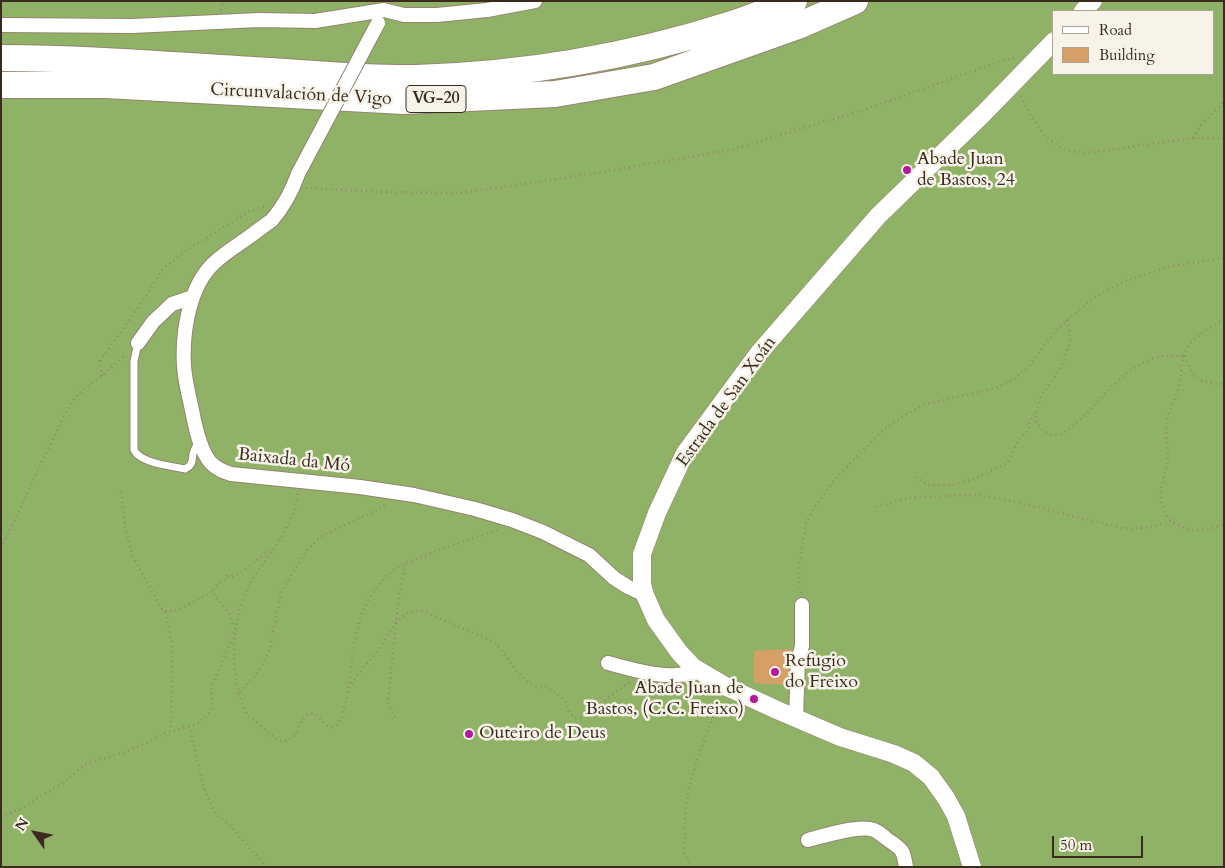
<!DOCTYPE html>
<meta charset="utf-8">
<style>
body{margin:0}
#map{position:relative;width:1225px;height:868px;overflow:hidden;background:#f2dcbe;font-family:Cardo,serif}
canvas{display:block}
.frame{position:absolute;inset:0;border:2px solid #3b2a1e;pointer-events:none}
.legend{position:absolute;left:1052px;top:10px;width:162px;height:65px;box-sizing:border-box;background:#f7f3e8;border:1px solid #aca397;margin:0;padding:6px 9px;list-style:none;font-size:15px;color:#3b2a1e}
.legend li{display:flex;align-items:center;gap:10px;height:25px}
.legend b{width:25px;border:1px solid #aca397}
.north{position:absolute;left:10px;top:808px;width:50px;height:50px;-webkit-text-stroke:4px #f7f3e8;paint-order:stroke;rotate:303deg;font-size:14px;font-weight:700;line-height:20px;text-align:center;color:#3b2a1e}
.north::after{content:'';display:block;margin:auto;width:18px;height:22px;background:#3b2a1e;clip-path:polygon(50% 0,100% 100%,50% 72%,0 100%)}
.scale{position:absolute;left:1052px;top:836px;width:91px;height:22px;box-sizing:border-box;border:2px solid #3b2a1e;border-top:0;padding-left:6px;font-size:15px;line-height:18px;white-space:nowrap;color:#3b2a1e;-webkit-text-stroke:4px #f7f3e8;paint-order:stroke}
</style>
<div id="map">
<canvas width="1225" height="868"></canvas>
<div class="frame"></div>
<ul class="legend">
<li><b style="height:6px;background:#fff"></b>Road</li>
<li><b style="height:14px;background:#d59f66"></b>Building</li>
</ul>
<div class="north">N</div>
<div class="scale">50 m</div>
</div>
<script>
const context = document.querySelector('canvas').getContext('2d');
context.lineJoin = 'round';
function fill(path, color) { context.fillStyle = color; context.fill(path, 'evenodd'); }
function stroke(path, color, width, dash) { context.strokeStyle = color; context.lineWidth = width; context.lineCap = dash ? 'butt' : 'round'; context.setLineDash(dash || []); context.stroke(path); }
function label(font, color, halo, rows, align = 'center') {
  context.font = font + ' Cardo,serif'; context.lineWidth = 5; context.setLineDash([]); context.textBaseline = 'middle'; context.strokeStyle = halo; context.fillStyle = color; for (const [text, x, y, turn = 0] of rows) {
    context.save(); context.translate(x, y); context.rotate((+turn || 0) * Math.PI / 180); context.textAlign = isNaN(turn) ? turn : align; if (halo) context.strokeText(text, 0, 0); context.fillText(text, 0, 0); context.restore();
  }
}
const forest = new Path2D(`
 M1,1H1224V867H1ZM1054,11H1214V74H1054Z`);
const building = new Path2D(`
 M792,649L789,661L788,685L754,683V651Z`);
const path = new Path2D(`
 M221,10L222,1
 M1021,96L1031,116L1046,137L1065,150L1087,153L1193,138H1224
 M1193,138L1201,125L1221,105L1224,100
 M306,188L383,192L460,193L597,173L734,149L863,110L999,62L1017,57
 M1224,319C1211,327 1196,335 1188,347C1181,358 1182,369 1180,380C1178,395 1168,411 1166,424C1165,434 1168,444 1168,454C1168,470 1159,484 1161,499C1162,510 1167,519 1176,524C1193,533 1206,531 1224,524
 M1067,320L1070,333L1069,344L1064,361L1058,372L1041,396L1037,410L1036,422C1041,428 1046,435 1054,435C1062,436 1068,429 1074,425C1108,397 1132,347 1184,357
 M1185,356C1195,381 1197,382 1224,384
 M102,376L100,361L145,298L162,270L184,252L250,211L267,206
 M916,477L928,485H951L974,479L1007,463L1020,437L1029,430V423L1036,411
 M121,492L125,528L133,557L162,609L168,612L180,609L213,591
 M298,494C296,504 293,514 289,523C279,545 262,563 250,584C232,616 230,665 241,700C243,704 244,709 247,714C251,718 257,722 261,726C273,737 286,751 297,731C300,725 301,719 306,715C308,714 311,713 314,714C321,716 326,731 335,726C347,721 351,663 353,649C355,637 358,623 363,612C367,599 378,584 389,574C399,564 413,560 426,555C450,546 474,537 498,530
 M876,507L909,498L959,495H977L1011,501L1122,528C1141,529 1153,527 1171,521
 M1,548L65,414L74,399L83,390L102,376L126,354
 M227,575L225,580L215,587L213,591L216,598L222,604L228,613L235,628
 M227,577C245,576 255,557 271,551
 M801,593L798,575L801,554L806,523L815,506L835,479L883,430L903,416L923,405L995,388L1013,380L1028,367L1054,333L1067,320L1095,297L1123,282L1172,266L1224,258
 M165,612L170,631L172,647L171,731
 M349,688L360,672L377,652L396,622L407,613L417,611L426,612L490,640L500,648L518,673L528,682L538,687H546L557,693L566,703L571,714L574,718L583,717L631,681
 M240,692L256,674L264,662L270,647L281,592L307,550L320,537L379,509L385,504
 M395,717L390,708L388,699L399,595L406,563
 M189,726L204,787L214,811L218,816L228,823L252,851L267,867
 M1,817L22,808L66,781L87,763L103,759L124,752L146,743L163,734L199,723L208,714L211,710L212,702L211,692L213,684L235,631
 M691,867L684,853L685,837V813L689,788L697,760L709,727L721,700`);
const service = new Path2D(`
 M138,343L134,361V450C140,463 171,466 185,469C193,465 192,461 193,454C194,449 197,445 199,441`);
const minor = new Path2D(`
 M1,25L132,26L259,20L315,21L384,10L404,15H437L487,10L535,1
 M298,174C292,191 284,206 272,220C267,224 262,227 257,231C243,242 227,251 214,263C189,286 182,333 184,366C185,381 189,396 192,410C195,426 200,451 211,463C217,469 224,472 231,474L360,487L414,495L475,509L512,520L543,532L589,555L614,578L628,587L645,595
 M138,343L153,322L172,304L193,297
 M608,663C638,671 669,681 700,671
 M796,718L798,661L802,646V605
 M808,840C824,836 860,824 874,830C879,832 883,836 887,839C902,850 903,848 906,867`);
const tertiary = new Path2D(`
 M1083,11L1093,1
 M972,867L956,816L946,798L931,777L914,763L894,754L840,737L777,710L727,687L693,667L679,652L656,620L645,595L642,584V554L657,513L685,453L758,354L878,216L983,114L1054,41`);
const motorway = new Path2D(`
 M1,58C91,58 181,66 271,71C319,74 368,79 416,78C523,75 628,57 729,25C751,18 772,9 794,1
 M1,85H105L404,101L555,94L654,77L798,26L855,1`);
const minorBridge = new Path2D(`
 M298,174L378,23`);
const markers = [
 [907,170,5,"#b5179e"],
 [775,672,5,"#b5179e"],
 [754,699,5,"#b5179e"],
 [469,734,5,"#b5179e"]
];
const shields = [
 [436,99,60]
];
const shieldNames = [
 ["VG-20",436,99]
];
const streetNames = [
 ["Circunvalación de Vigo",301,95,3],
 ["Estrada de San Xoán",727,402,-54],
 ["Baixada da Mó",294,461,6]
];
const poiNames = [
 ["Abade Juan",917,160],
 ["de Bastos, 24",917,181],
 ["Refugio",785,662],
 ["do Freixo",785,683],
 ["Abade Juan de",744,689,"right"],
 ["Bastos, (C.C. Freixo)",744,710,"right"],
 ["Outeiro de Deus",479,734]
];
fill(forest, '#90b266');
fill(building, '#d59f66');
stroke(service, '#96836e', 9);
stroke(minor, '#96836e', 16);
stroke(tertiary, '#96836e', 19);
stroke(motorway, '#96836e', 28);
stroke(path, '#96836e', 2.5, [1, 4]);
stroke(service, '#fff', 7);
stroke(minor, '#fff', 14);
stroke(tertiary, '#fff', 18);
stroke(motorway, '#fff', 26);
stroke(minorBridge, '#96836e', 16, []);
stroke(minorBridge, '#fff', 14);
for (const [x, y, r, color] of markers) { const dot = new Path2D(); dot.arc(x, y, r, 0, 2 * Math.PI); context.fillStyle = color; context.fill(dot); stroke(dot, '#f7f3e8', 2); }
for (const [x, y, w] of shields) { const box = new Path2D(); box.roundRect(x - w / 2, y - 13.5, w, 27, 4); context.fillStyle = '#f7f3e8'; context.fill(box); stroke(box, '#3b2a1e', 1); }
label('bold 16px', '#3b2a1e', null, shieldNames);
label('18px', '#3b2a1e', '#f7f3e8', streetNames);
label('18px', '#3b2a1e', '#f7f3e8', poiNames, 'left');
</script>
